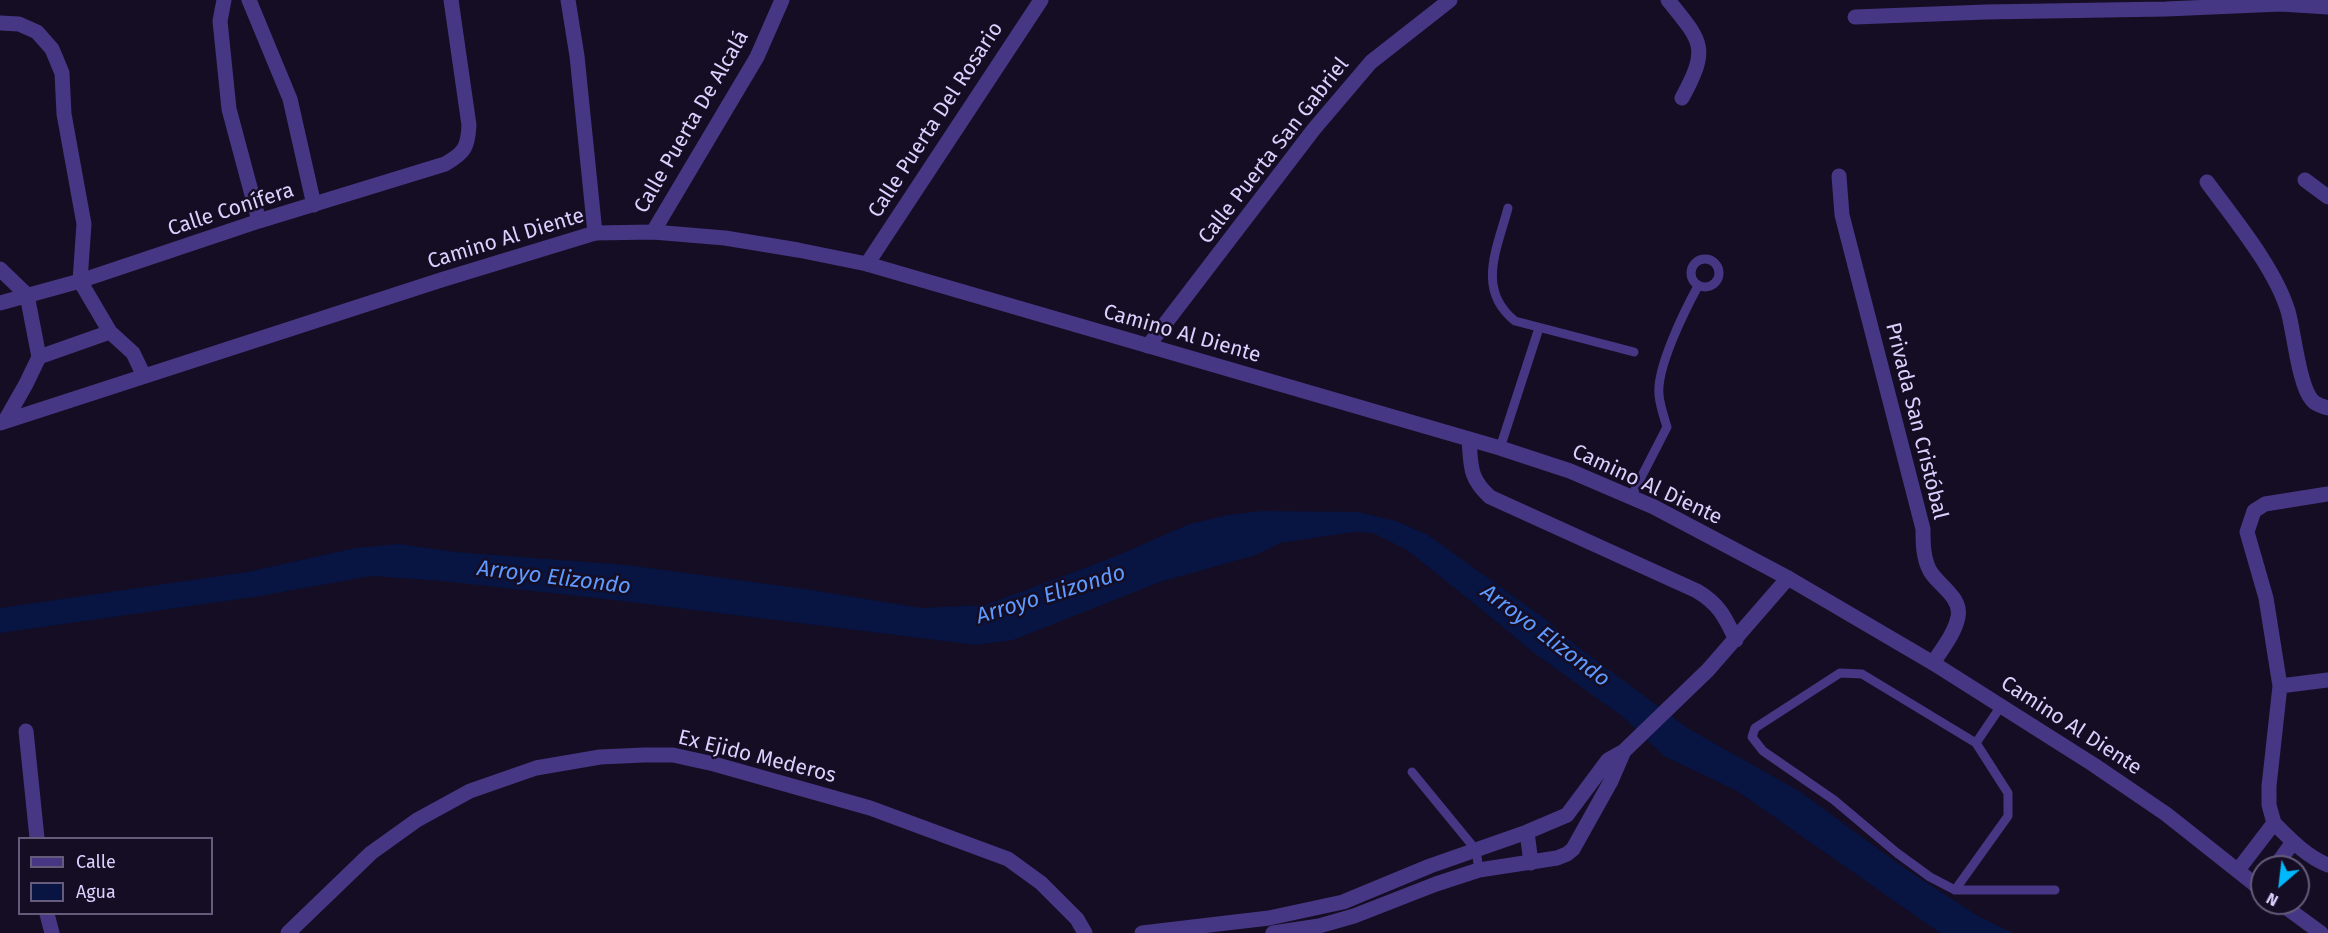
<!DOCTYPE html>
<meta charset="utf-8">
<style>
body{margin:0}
#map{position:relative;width:2328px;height:933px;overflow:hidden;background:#150d23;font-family:"Fira Sans",sans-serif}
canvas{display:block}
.legend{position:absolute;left:18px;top:837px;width:195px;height:78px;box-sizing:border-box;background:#150d23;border:2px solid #655b7b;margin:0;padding:8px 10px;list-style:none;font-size:18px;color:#ddd0ff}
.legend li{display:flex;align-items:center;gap:12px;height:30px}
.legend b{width:30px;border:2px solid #655b7b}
.north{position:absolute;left:2250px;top:855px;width:60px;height:60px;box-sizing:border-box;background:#150d23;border:2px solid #655b7b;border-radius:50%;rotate:208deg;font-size:16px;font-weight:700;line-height:24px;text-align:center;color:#ddd0ff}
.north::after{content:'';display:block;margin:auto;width:21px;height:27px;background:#00b8fb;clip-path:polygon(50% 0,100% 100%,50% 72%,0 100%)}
</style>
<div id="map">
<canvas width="2328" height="933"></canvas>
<ul class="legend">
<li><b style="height:8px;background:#463784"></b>Calle</li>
<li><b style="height:16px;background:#081441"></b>Agua</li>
</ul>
<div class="north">N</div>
</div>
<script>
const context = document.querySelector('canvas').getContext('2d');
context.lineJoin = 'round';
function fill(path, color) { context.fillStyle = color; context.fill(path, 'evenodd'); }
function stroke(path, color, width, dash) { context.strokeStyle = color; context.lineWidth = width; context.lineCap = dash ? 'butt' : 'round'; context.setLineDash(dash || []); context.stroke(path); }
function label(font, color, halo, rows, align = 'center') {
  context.font = font + ' "Fira Sans",sans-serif'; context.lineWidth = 5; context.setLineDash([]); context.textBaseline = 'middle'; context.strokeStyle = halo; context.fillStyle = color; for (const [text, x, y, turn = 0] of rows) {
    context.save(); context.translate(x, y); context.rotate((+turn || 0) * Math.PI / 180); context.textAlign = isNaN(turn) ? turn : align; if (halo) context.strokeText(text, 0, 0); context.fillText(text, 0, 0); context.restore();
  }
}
const water = new Path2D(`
 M1261,511L1358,512L1396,521L1428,535L1548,621L1578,647L1689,729L1799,791L1903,867L1978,916L2013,933H1940L1737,791L1664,756L1623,717L1530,650L1503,627L1407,550L1373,533L1353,532L1280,543L1256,555L1160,582L1013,640L976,645L614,600L442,581L371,576L254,597L0,633V608L247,572L355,548L399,544L455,552L627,565L812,590L921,608L985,605L1114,557L1189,524L1228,515Z`);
const service = new Path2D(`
 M1508,208C1497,249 1476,290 1515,321L1634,352
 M1691 273a14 14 0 1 1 28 0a14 14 0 1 1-28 0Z
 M1500,448L1539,328
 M1631,497L1667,427C1664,417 1660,406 1659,395C1656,368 1685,310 1698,286
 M2001,706L1976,743L1862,674L1840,673L1755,728L1752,737L1763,751L1834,800L1897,853L1930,877L1955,890H2055
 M1412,772L1476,850L1479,870
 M1955,890L2008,816V793L1976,743`);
const minor = new Path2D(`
 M224,0L220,21L229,109L259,221
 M249,0L290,99L314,205
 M568,0L577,56L595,233
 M1668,0C1703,43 1709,48 1682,98
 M1855,17L1986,12L2166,9L2281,4L2328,7
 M0,23L19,24L37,32L52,49L62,73L64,114L84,224L80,281L110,332L133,353L144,376
 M1839,176L1842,215L1923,529C1923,543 1923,558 1930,571C1938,585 1962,597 1958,617C1955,633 1942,649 1933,663
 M2305,180L2328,197
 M2207,182C2234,219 2275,268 2288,311C2294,332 2299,386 2312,400C2316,405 2322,406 2328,408
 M653,232L757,57L782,0
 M867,264L1041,0
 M0,269L27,295L39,357L26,384L5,421
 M0,303L80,281L259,221L445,164C464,153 468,148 469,125L451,0
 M1148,346L1314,129L1371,62L1450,0
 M39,357L110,332
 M1469,439C1471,466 1469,478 1490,497L1697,591C1719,604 1725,617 1736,640
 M2280,686L2328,680
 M26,731L37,838
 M2274,823L2269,805V786L2280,686L2266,598L2247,532L2254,511L2265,504L2328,494
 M2274,823C2290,839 2307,857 2328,865
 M1527,832L1531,863
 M2275,867L2293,842
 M2238,870L2274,823
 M47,914L52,933
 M288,933L371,853L417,820L470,791L536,768L600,757L644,755H673L714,764L870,808L1008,859L1041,883L1077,919L1085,933
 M1142,933L1269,918L1343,902L1430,866L1527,832L1567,815L1608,760L1624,751L1708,670L1788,578
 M1273,933L1319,926L1354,916L1436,884L1479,870L1557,858L1567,854L1573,849L1611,781L1624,751`);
const tertiary = new Path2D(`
 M0,423L441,280L595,233L653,232L725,238L798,250L867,264L1500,448L1570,471L1654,507L1788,578L1933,663L2094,765L2166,814L2262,890
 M2280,903L2321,933`);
const streetNames = [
 ["Calle Puerta Del Rosario",936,120,-57],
 ["Calle Puerta De Alcalá",692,122,-60],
 ["Calle Puerta San Gabriel",1274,151,-52],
 ["Calle Conífera",231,210,-18],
 ["Camino Al Diente",506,239,-17],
 ["Camino Al Diente",1182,334,16],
 ["Privada San Cristóbal",1916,421,76],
 ["Camino Al Diente",1647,485,25],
 ["Camino Al Diente",2071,726,33],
 ["Ex Ejido Mederos",757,757,14]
];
const waterNames = [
 ["Arroyo Elizondo",554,578,7],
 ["Arroyo Elizondo",1051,595,-17],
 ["Arroyo Elizondo",1545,636,37]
];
fill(water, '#081441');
stroke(service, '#463784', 9);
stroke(minor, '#463784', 15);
stroke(tertiary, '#463784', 15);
label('21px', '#ddd0ff', '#150d23', streetNames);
label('italic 22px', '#5e9aff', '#150d23', waterNames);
</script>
